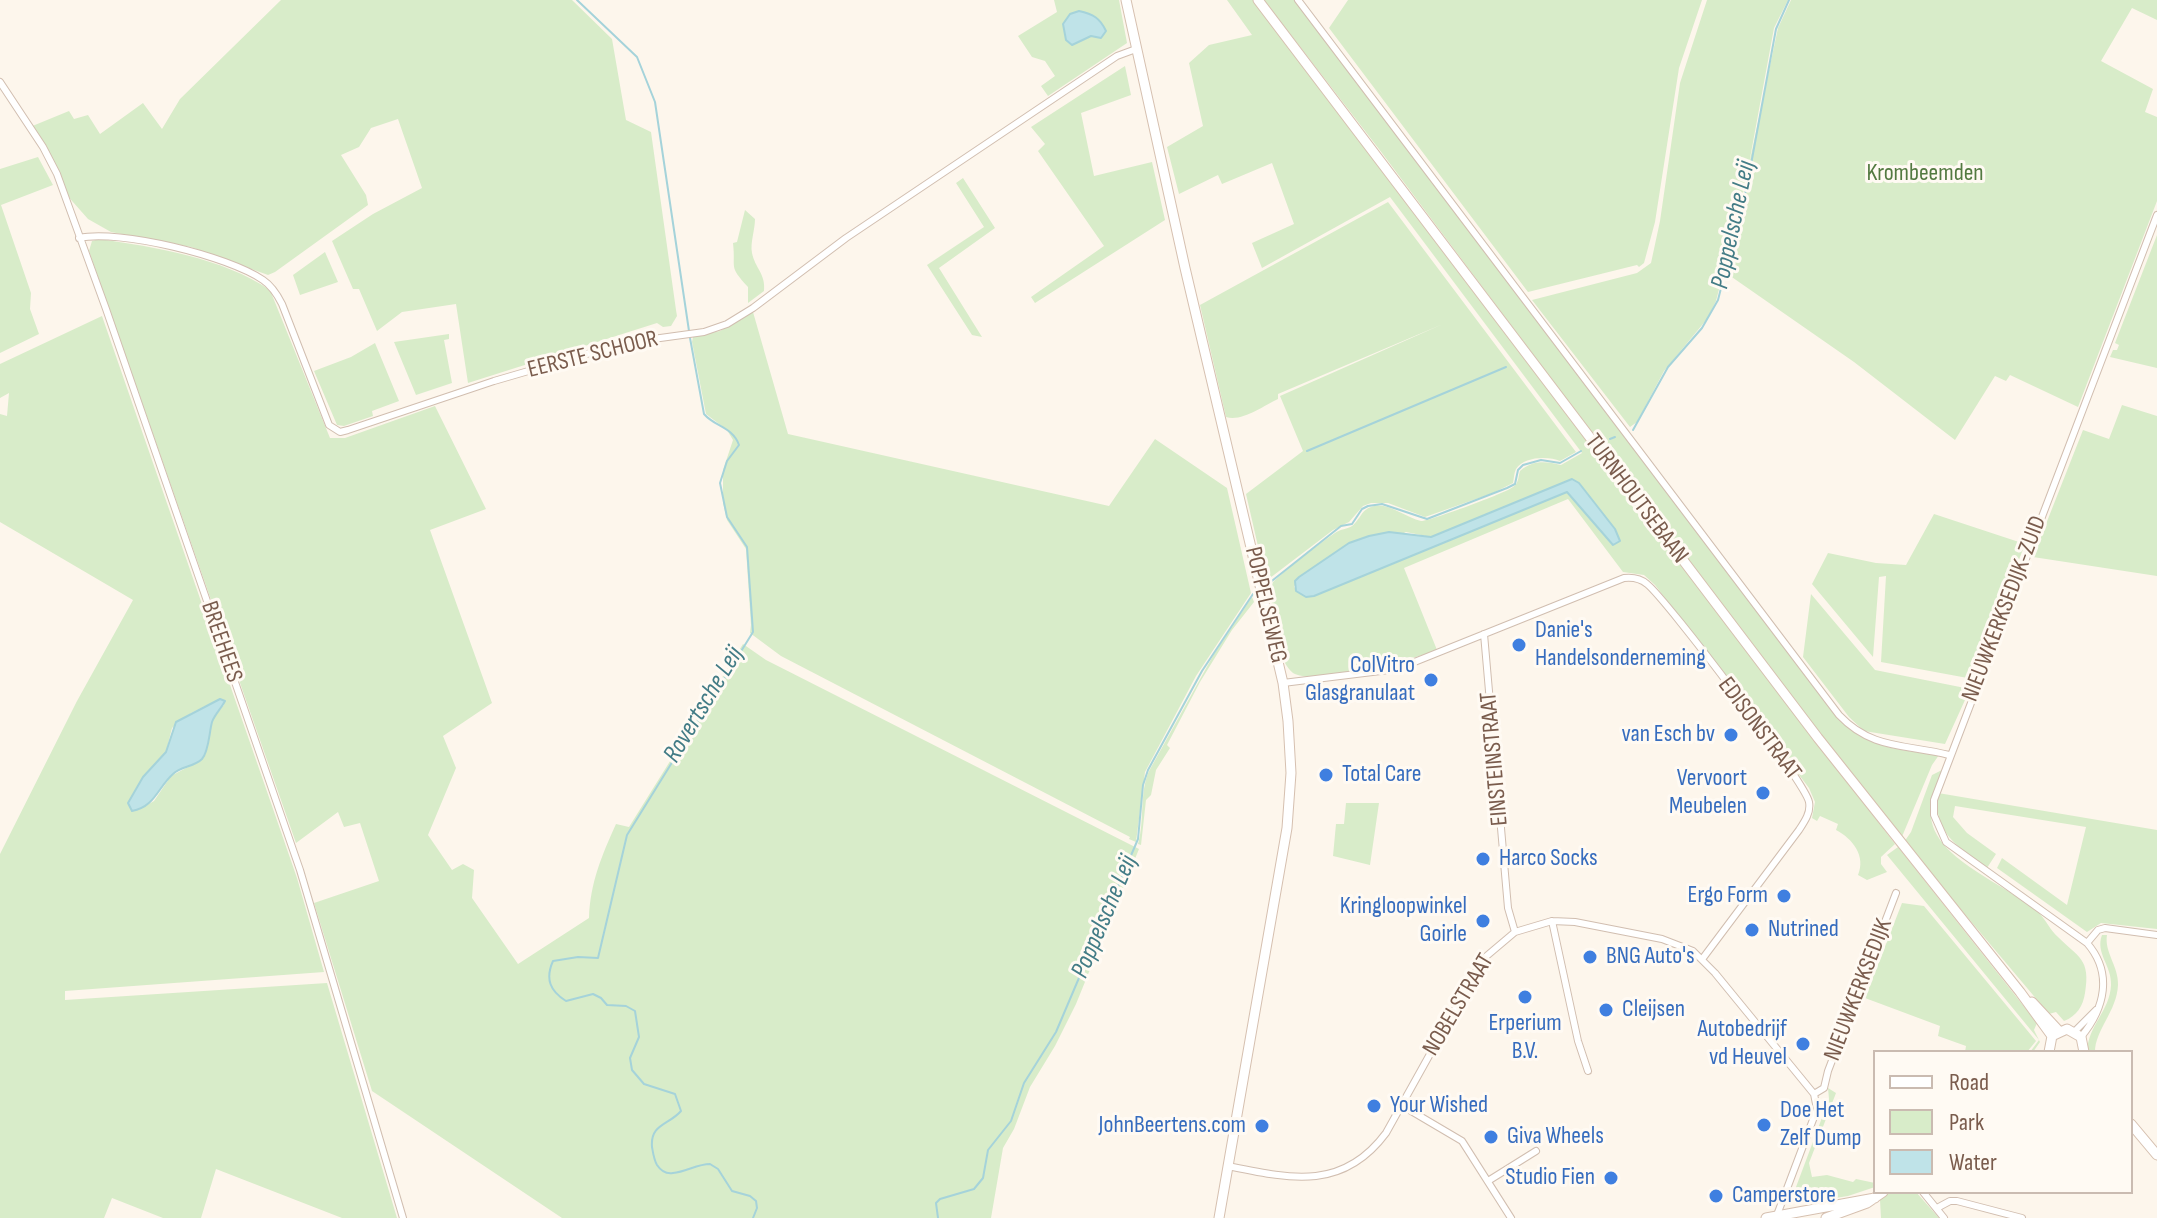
<!DOCTYPE html>
<style>
body{margin:0}
#map{position:relative;width:2157px;height:1218px;overflow:hidden;background:#fdf6ec;font-family:"Sofia Sans Condensed",sans-serif}
canvas{display:block}
.legend{position:absolute;left:1873px;top:1050px;width:260px;height:144px;box-sizing:border-box;background:#fffaf3;border:2px solid #cabbb1;margin:0;padding:10px 14px;list-style:none;font-size:24px;color:#7a5c4d}
.legend li{display:flex;align-items:center;gap:16px;height:40px}
.legend b{width:40px;border:2px solid #cabbb1}
</style>
<div id="map">
<canvas width="2157" height="1218"></canvas>
<ul class="legend">
<li><b style="height:10px;background:#fff"></b>Road</li>
<li><b style="height:22px;background:#d8ecc9"></b>Park</li>
<li><b style="height:22px;background:#bfe3e8"></b>Water</li>
</ul>
</div>
<script>
const context = document.querySelector('canvas').getContext('2d');
context.lineJoin = 'round';
function fill(path, color) { context.fillStyle = color; context.fill(path, 'evenodd'); }
function stroke(path, color, width, dash) { context.strokeStyle = color; context.lineWidth = width; context.lineCap = dash ? 'butt' : 'round'; context.setLineDash(dash || []); context.stroke(path); }
function label(font, color, halo, rows, align = 'center') {
  context.font = font + ' "Sofia Sans Condensed",sans-serif'; context.lineWidth = 6; context.setLineDash([]); context.textBaseline = 'middle'; context.strokeStyle = halo; context.fillStyle = color; for (const [text, x, y, turn = 0] of rows) {
    context.save(); context.translate(x, y); context.rotate((+turn || 0) * Math.PI / 180); context.textAlign = isNaN(turn) ? turn : align; if (halo) context.strokeText(text, 0, 0); context.fillText(text, 0, 0); context.restore();
  }
}
const green = new Path2D(`
 M281,0H572L612,39L626,120L651,132L676,310L677,316L671,326L663,327L657,323L468,383L456,304L402,312L377,331L359,289H353L332,241L373,214L422,188L398,119L371,128L359,147L341,155L366,195L368,205L275,272L268,275L191,247L111,232L88,219L65,193L30,127L69,111L74,119L88,115L100,134L143,103L162,129L180,99Z
 M1054,0H1119L1127,43L1048,96L1041,86L1055,76L1045,61L1032,57L1018,36L1057,12Z
 M1227,0H1254L1615,478C1627,500 1640,520 1660,537L1895,844L1881,857V864L1887,872L1867,880L1858,875C1866,856 1853,839 1836,830L1838,824L1820,816L1817,821L1812,818L1815,802L1809,788L1655,585L1644,575L1623,572L1568,499L1404,568L1437,650C1410,660 1318,687 1293,673C1289,670 1287,666 1285,663L1268,587C1288,567 1312,549 1335,533C1340,529 1348,529 1352,526C1361,519 1361,509 1374,506C1390,503 1406,518 1421,521C1427,522 1506,493 1513,487C1519,483 1518,477 1520,471C1532,460 1546,461 1561,465L1582,453L1390,197L1262,268L1252,243L1294,224L1272,163L1222,184L1218,175L1179,194L1167,147L1203,126L1189,63L1209,45L1252,35ZM1571,479L1579,483L1619,538L1567,492L1314,596L1306,597L1296,591L1294,586L1406,532L1431,537Z
 M1264,0H1295L1837,717C1865,748 1899,750 1939,755L1932,765L1901,839L1635,491C1623,469 1611,448 1591,432L1382,153Z
 M1348,0H1702L1679,68L1655,222L1644,263L1639,267L1637,265L1528,292L1329,28Z
 M1707,0H1788L1774,28L1744,191L1716,301L1707,319L1664,371L1637,422L1630,427L1532,300L1637,273L1651,263L1660,221L1680,83Z
 M1791,0H2157V20L2132,8L2101,61L2153,89L2145,112L2157,117V201L2078,407L2010,375L2006,381L1995,376L1955,440L1854,362L1726,273L1778,28Z
 M1125,66L1131,95L1081,113L1094,176L1152,162L1165,220L1035,303L1031,297L1104,246L1038,151L1045,144L1031,127Z
 M38,157L53,185L1,205L31,293L30,309L39,334L0,353V169Z
 M963,178L995,228L939,268L982,337L972,335L927,265L984,227L956,183Z
 M1388,202L1576,452L1560,461C1549,456 1524,456 1516,469C1514,473 1514,478 1513,483L1493,493L1425,517L1388,503H1371L1363,506L1349,522L1333,530L1266,581L1246,494L1303,451L1280,396L1443,324L1278,394V399C1263,406 1242,422 1226,417L1200,305Z
 M745,210L755,219C755,230 750,243 752,253C755,268 766,274 764,291L748,303V287C728,265 736,270 733,243L737,242Z
 M2157,235V368L2110,357L2113,350H2117L2119,345L2115,343Z
 M99,239C155,247 223,258 270,290L330,438H345L435,406L486,509L430,530L492,703L443,736L456,768L428,835L452,870L463,864L474,870L472,898L518,964L589,918C590,883 602,855 616,824L629,827L743,644L766,660L1139,849L1076,1004L1055,1046L1030,1087L1014,1129L1003,1148L991,1218H562L372,1091L314,903L379,881L360,823L344,827L338,812L296,843L89,251L92,241Z
 M325,252L338,282L300,295L293,275Z
 M753,312L788,434L1109,506L1155,439L1227,488L1251,593L1196,676L1145,772L1136,842L1129,839L1130,837L781,656L750,633L751,625L746,549L727,520L723,503V470L733,440L727,430L706,414L692,342L693,337L720,331Z
 M102,316L297,878L324,972L65,991V1000L327,983L397,1218H342L216,1169L201,1218H163L112,1198L104,1218H0V854L77,701L133,600L0,522V414L7,416L9,393L0,398V364ZM220,699L224,705L213,718L205,755L201,760L171,776L154,801L138,810L143,777L166,752L172,728L191,713Z
 M449,334V339L444,340L452,383L416,395L394,342Z
 M375,343L399,401L372,411L373,416L344,426L337,425L314,371L351,357Z
 M2122,405L2157,416V576L2033,557L2083,430L2109,439Z
 M1934,514L2025,544L1973,679L1881,662L1886,576L1879,577L1873,657L1812,584L1828,553L1876,563L1906,565Z
 M1811,594L1875,670L1970,689L1945,744L1864,731L1849,717L1803,657Z
 M1252,597L1254,602L1232,630L1200,682L1167,745L1170,748L1156,770L1151,795L1146,800L1141,845L1138,844C1145,820 1139,794 1149,771L1214,654Z
 M1942,770C1934,792 1924,812 1937,835C1954,866 2011,888 2039,913C2046,920 2050,930 2058,937C2078,957 2091,959 2085,993C2083,1006 2077,1016 2064,1021L2056,1012L2049,1014L1904,842L1911,832L1932,775Z
 M1938,793L2157,830V929L2101,923L2087,932L1997,868L2002,858L2067,905L2086,827L1955,806L1953,817L1967,833L1996,854L1987,868C1959,848 1932,832 1938,793Z
 M1346,803H1379L1370,865L1333,856L1336,824H1344Z
 M1898,847L2037,1023L2034,1030L2040,1042L2033,1052H2030L2039,1040L1887,855Z
 M1902,903L1924,906L2036,1041L2027,1052H1965L1966,1046L1938,1036L1940,1026L1865,998Z
 M2102,935H2107C2104,952 2119,967 2118,985C2117,1011 2095,1030 2095,1052H2087C2088,1025 2110,1011 2111,985C2112,966 2095,953 2102,935Z
 M1828,1088L1836,1093L1809,1163L1812,1177L1827,1175L1853,1182L1856,1179L1875,1183V1187L1848,1196L1804,1203L1798,1199L1796,1187L1829,1099Z
 M1890,1192H1916L1939,1218H1881L1880,1200Z`);
const water = new Path2D(`
 M1079,11C1093,14 1100,18 1106,31L1101,38L1091,36L1072,45L1066,40L1063,24L1070,14Z
 M1572,479L1579,483L1615,529L1620,541L1613,545L1567,492L1314,596L1306,597L1296,591L1295,581L1299,577L1349,543L1369,536L1389,532L1431,537Z
 M220,699L225,701C221,709 215,714 212,722C209,733 209,751 202,759C194,767 181,766 173,774C158,787 155,807 132,811L128,803L143,777L166,752L176,722Z`);
const stream = new Path2D(`
 M577,0L637,57L655,102L689,331
 M690,338L704,414C715,427 733,427 739,445L727,461L720,483L727,517L747,547L753,632L627,835L598,958L578,957L553,961C545,979 550,991 566,1001L593,994L601,998L607,1005L626,1006L635,1011L639,1037L630,1058L632,1070L644,1084L675,1094L681,1111C669,1125 650,1124 652,1147C653,1153 654,1160 657,1165C661,1171 667,1174 673,1173C686,1172 697,1164 710,1164L718,1169L732,1191L750,1196L756,1201L757,1208L753,1218
 M1633,430L1668,367L1702,328L1718,300L1747,186L1776,29L1789,0
 M1610,439L1615,437
 M1307,451L1506,367
 M1268,584L1341,526L1352,524L1362,509L1368,506L1382,504L1427,519L1507,488L1515,484L1518,470L1523,465L1541,460L1560,463L1581,451
 M938,1218L936,1203L940,1199L974,1189L983,1178L988,1150L1011,1121L1024,1083L1056,1032L1138,839L1143,785L1148,770L1202,671L1253,594`);
const street = new Path2D(`
 M1298,0L1839,715C1872,750 1906,744 1949,755
 M0,82L43,147L57,174L106,309L300,870L403,1218
 M79,238C119,229 228,256 263,280C272,286 277,294 282,304L329,425L340,432L348,430L494,381L597,351L631,342L704,332L727,324L753,308L846,238L1117,56L1136,49
 M1484,634L1508,908L1515,932
 M1283,683L1397,669L1624,578C1633,577 1640,578 1647,584C1667,600 1805,782 1809,802C1811,812 1805,821 1799,830L1703,958
 M1552,921L1578,1041L1588,1071
 M2087,943L2098,930L2105,928L2157,935
 M2075,1031L2096,1010
 M2081,1037C2105,1008 2113,973 2087,943L1946,842L1934,815V800L2157,215
 M1814,1094L1824,1088L1828,1071L1896,893
 M1401,1105L1462,1141L1511,1218
 M1228,1166C1291,1179 1343,1191 1386,1133L1483,959L1515,932L1552,921L1575,922L1662,939L1693,951L1715,973L1814,1094L1817,1109L1777,1215
 M1488,1181L1536,1151
 M1923,1192L1944,1218
 M1937,1208L1950,1201H1957L2022,1218`);
const secondary = new Path2D(`
 M1126,0L1185,268L1283,683L1288,721L1291,773L1287,828L1219,1218
 M1258,0L1818,738L2020,992L2052,1036
 M2032,1002L2059,1031
 M2049,1052L2052,1036L2067,1029L2081,1037L2084,1052
 M2131,1124L2157,1155
 M1766,1218L1875,1198
 M1826,1218L1867,1203L1883,1192`);
const markers = [
 [1519,645,8,"#3f7fe0"],
 [1431,680,8,"#3f7fe0"],
 [1731,735,8,"#3f7fe0"],
 [1326,775,8,"#3f7fe0"],
 [1763,793,8,"#3f7fe0"],
 [1483,859,8,"#3f7fe0"],
 [1784,896,8,"#3f7fe0"],
 [1483,921,8,"#3f7fe0"],
 [1752,930,8,"#3f7fe0"],
 [1590,957,8,"#3f7fe0"],
 [1525,997,8,"#3f7fe0"],
 [1606,1010,8,"#3f7fe0"],
 [1803,1044,8,"#3f7fe0"],
 [1374,1106,8,"#3f7fe0"],
 [1764,1125,8,"#3f7fe0"],
 [1262,1126,8,"#3f7fe0"],
 [1491,1137,8,"#3f7fe0"],
 [1611,1178,8,"#3f7fe0"],
 [1716,1196,8,"#3f7fe0"]
];
const parkNames = [
 ["Krombeemden",1925,174]
];
const streetNames = [
 ["EERSTE SCHOOR",593,355,-14],
 ["TURNHOUTSEBAAN",1636,499,53],
 ["POPPELSEWEG",1265,605,77],
 ["NIEUWKERKSEDIJK-ZUID",2005,609,-69],
 ["BREEHEES",221,642,71],
 ["EDISONSTRAAT",1759,729,53],
 ["EINSTEINSTRAAT",1495,759,-95],
 ["NIEUWKERKSEDIJK",1859,990,-69],
 ["NOBELSTRAAT",1459,1005,-59]
];
const shopNames = [
 ["Danie's",1535,631],
 ["Handelsonderneming",1535,659],
 ["ColVitro",1415,666,"right"],
 ["Glasgranulaat",1415,694,"right"],
 ["van Esch bv",1715,735,"right"],
 ["Total Care",1342,775],
 ["Vervoort",1747,779,"right"],
 ["Meubelen",1747,807,"right"],
 ["Harco Socks",1499,859],
 ["Ergo Form",1768,896,"right"],
 ["Kringloopwinkel",1467,907,"right"],
 ["Goirle",1467,935,"right"],
 ["Nutrined",1768,930],
 ["BNG Auto's",1606,957],
 ["Cleijsen",1622,1010],
 ["Erperium",1525,1024,"center"],
 ["B.V.",1525,1052,"center"],
 ["Autobedrijf",1787,1030,"right"],
 ["vd Heuvel",1787,1058,"right"],
 ["Your Wished",1390,1106],
 ["Doe Het",1780,1111],
 ["Zelf Dump",1780,1139],
 ["JohnBeertens.com",1246,1126,"right"],
 ["Giva Wheels",1507,1137],
 ["Studio Fien",1595,1178,"right"],
 ["Camperstore",1732,1196]
];
const waterNames = [
 ["Poppelsche Leij",1734,225,-78],
 ["Rovertsche Leij",704,705,-59],
 ["Poppelsche Leij",1105,917,-67]
];
fill(green, '#d8ecc9');
fill(water, '#bfe3e8');
stroke(water, '#a5d3da', 2);
stroke(stream, '#a5d3da', 2);
stroke(street, '#d1beb0', 8);
stroke(secondary, '#d6c0b0', 11);
stroke(street, '#fff', 6);
stroke(secondary, '#fff', 9);
for (const [x, y, r, color] of markers) { const dot = new Path2D(); dot.arc(x, y, r, 0, 2 * Math.PI); context.fillStyle = color; context.fill(dot); stroke(dot, '#fffaf3', 3); }
label('24px', '#537a41', '#fffaf3', parkNames);
label('24px', '#7a5c4d', '#fffaf3', streetNames);
label('24px', '#366cbe', '#fffaf3', shopNames, 'left');
label('italic 26px', '#437c86', '#fffaf3', waterNames);
</script>
